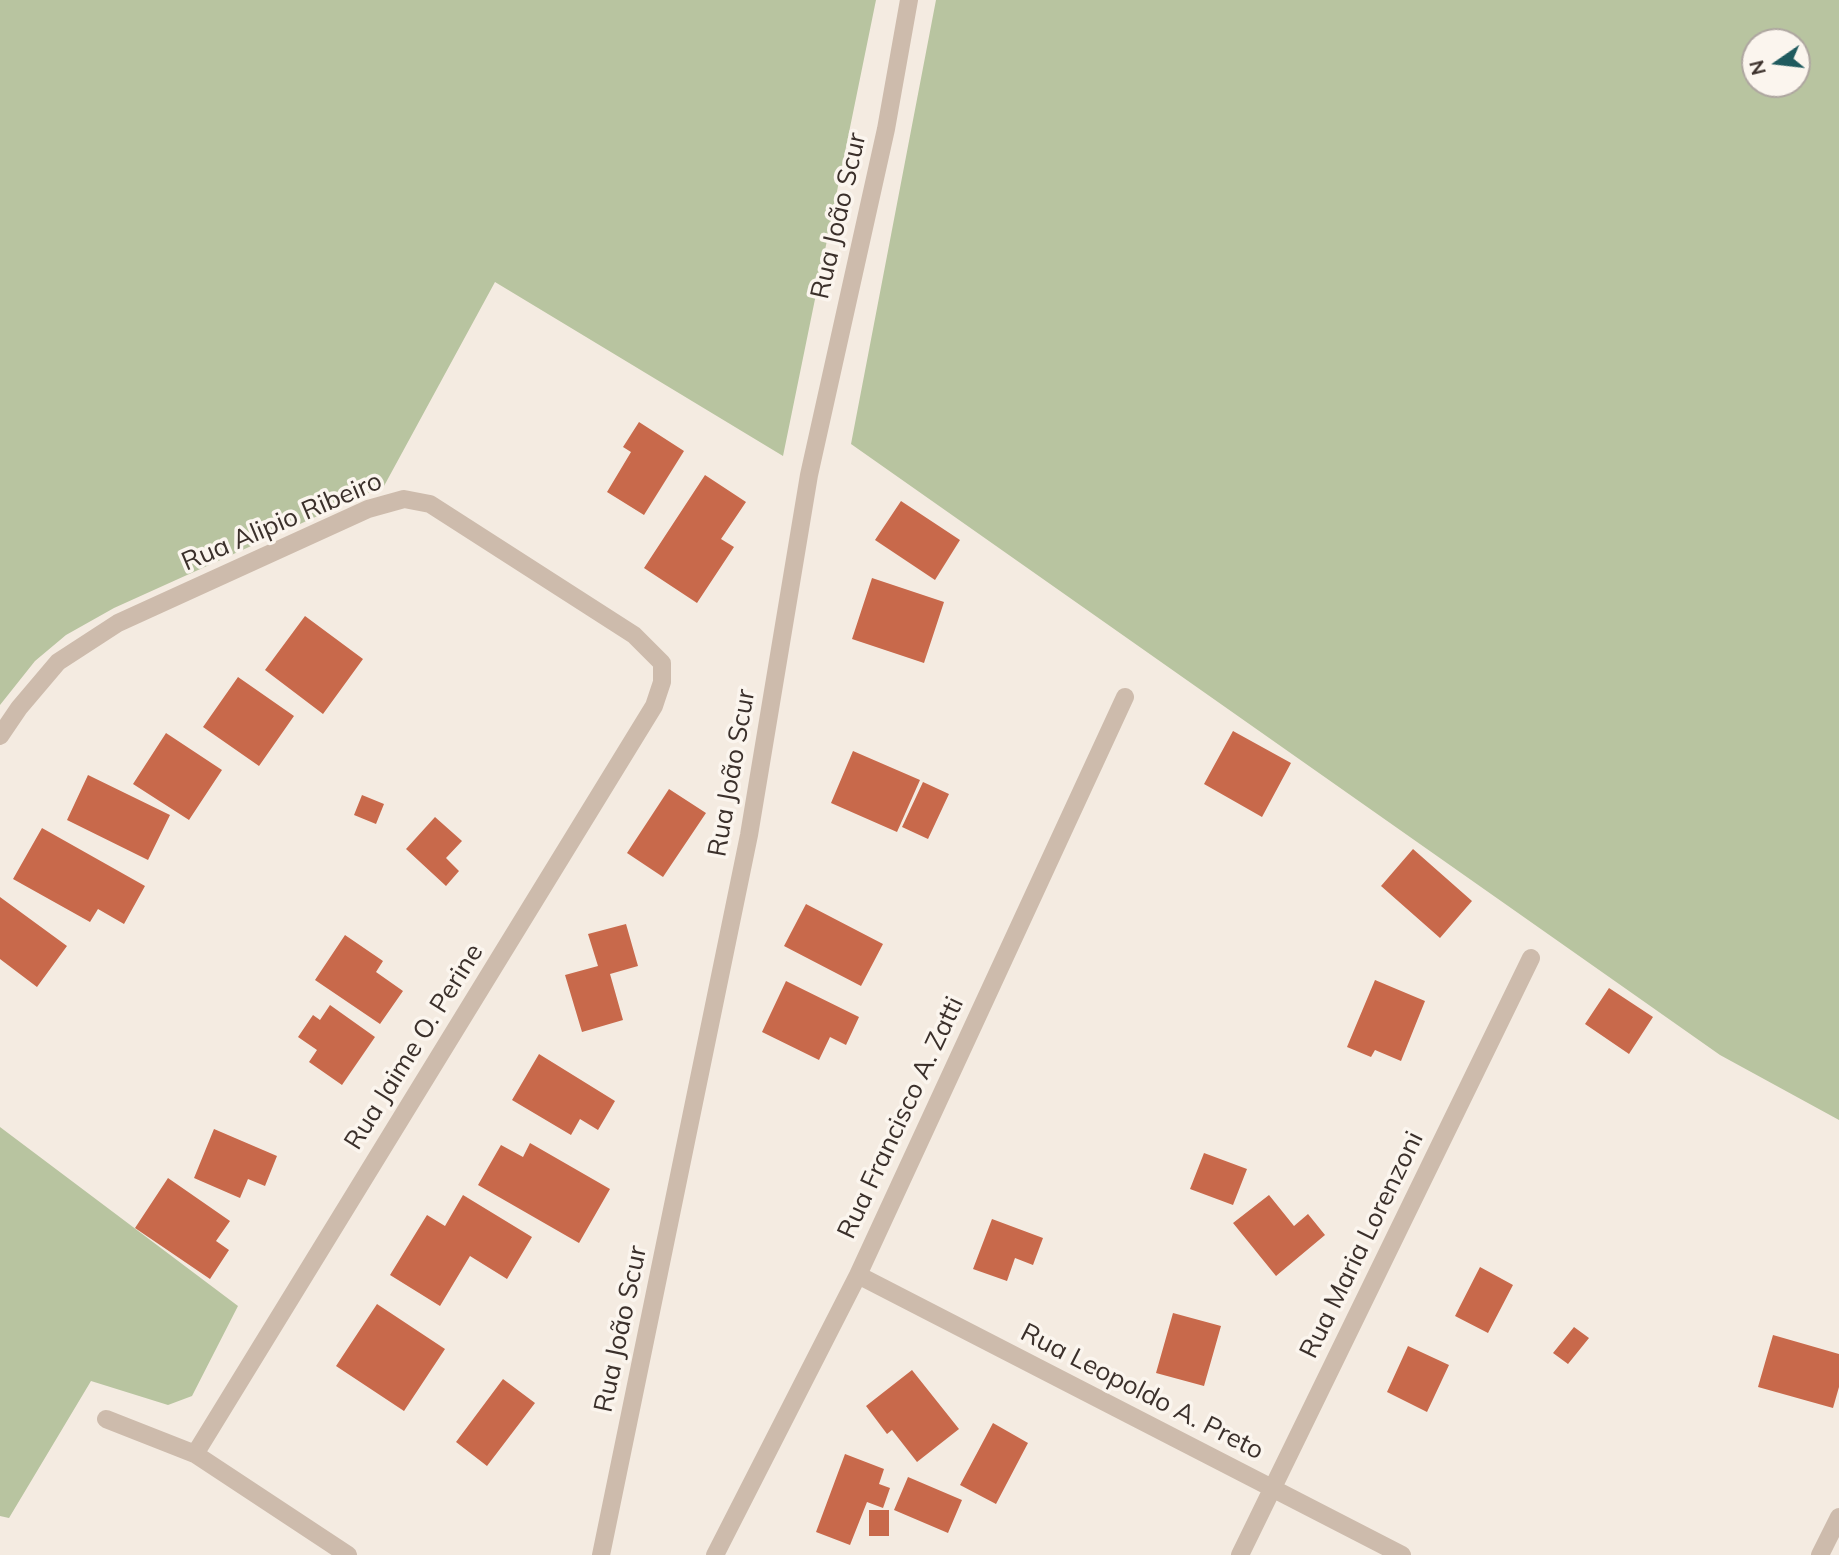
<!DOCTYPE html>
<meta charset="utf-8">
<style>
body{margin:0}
#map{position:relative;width:1839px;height:1555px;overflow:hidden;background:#f4ebe1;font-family:Mulish,sans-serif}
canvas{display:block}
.north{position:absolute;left:1741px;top:28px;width:70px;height:70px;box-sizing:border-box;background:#fbf5ee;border:2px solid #aea6a0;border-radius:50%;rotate:256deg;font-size:19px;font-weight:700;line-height:28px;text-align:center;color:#3b302b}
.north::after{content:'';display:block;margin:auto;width:24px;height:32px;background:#1f5a5e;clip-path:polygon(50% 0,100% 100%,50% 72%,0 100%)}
</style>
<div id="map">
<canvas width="1839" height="1555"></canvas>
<div class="north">N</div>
</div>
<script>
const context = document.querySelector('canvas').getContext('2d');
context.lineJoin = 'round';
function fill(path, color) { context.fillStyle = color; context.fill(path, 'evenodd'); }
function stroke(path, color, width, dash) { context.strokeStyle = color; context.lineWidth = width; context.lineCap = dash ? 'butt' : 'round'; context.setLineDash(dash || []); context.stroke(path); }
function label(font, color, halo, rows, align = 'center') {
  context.font = font + ' Mulish,sans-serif'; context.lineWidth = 7; context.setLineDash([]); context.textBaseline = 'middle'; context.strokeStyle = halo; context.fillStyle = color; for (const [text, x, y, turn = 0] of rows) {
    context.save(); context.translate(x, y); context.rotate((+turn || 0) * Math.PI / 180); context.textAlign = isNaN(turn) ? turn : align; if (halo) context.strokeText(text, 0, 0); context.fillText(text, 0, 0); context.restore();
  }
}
const green = new Path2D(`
 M0,0H876L783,456L495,282L384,486L114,608L66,635L35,661L0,705Z
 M936,0H1839V1120L1720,1055L851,444ZM1755,42H1797V84H1755Z
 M0,1127L238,1306L192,1396L168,1405L91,1381L9,1518L0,1516Z`);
const building = new Path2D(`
 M639,422L684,451L644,515L607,492L631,452L623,447Z
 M705,475L746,502L721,539L734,547L697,603L644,568Z
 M901,501L960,540L935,580L875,540Z
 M872,578L944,602L924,663L852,639Z
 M305,616L363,659L323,714L265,670Z
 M238,677L294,716L259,766L203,727Z
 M1233,731L1291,763L1262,817L1204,784Z
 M166,733L222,770L189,820L133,784Z
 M853,751L920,780L897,832L831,803Z
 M88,775L170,815L148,860L67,820Z
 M923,782L949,794L928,839L902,827Z
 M669,789L706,813L663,877L627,853Z
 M362,795L384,804L376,824L354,815Z
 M435,817L462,841L446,858L459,871L446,886L406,849Z
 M42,828L145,886L124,924L98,909L90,922L13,879Z
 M1413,849L1472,901L1440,938L1381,886Z
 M0,897L67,946L37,987L0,959Z
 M806,904L883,944L861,986L784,946Z
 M626,924L638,966L610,974L623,1020L582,1032L565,975L598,966L588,934Z
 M345,935L383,961L376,972L403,991L380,1024L315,980Z
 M1375,980L1425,1001L1401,1061L1375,1050L1371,1057L1347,1047Z
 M786,981L859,1017L846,1045L830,1037L819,1060L762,1032Z
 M1609,988L1653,1017L1629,1054L1585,1024Z
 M330,1005L375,1037L342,1085L309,1062L317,1050L298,1037L313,1015L320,1020Z
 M539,1054L615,1101L598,1130L580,1119L571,1135L512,1100Z
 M214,1129L277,1156L265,1186L248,1179L240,1198L194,1178Z
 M530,1143L610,1189L579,1243L478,1185L501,1145L523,1157Z
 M1204,1153L1247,1169L1233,1205L1190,1189Z
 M168,1178L230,1221L216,1241L229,1250L210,1279L135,1228Z
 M463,1195L532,1237L507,1279L470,1256L440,1306L390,1275L427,1215L445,1226Z
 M1269,1195L1294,1226L1308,1214L1325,1235L1276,1276L1233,1223Z
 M992,1219L1043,1238L1033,1265L1015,1258L1007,1281L973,1269Z
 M1480,1267L1513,1285L1488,1333L1455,1316Z
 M377,1304L445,1349L404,1411L336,1366Z
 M1173,1313L1221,1326L1204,1386L1156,1373Z
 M1574,1327L1589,1338L1568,1364L1553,1353Z
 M1773,1335L1839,1354V1387L1833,1408L1758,1387Z
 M1408,1346L1449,1365L1427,1412L1387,1392Z
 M912,1370L959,1429L917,1462L892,1430L887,1434L866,1406Z
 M503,1379L535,1403L487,1466L456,1442Z
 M993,1423L1028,1443L996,1504L960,1485Z
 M845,1454L884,1469L879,1484L890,1488L883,1508L867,1502L850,1545L816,1532Z
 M908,1477L962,1500L948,1533L894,1510Z
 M869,1510H889V1536H869Z`);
const minor = new Path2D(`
 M0,736L19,708L58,662L118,623L368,509L404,499L430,504L634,635L662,663V682L654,706L195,1454
 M858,1275L1402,1555
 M106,1419L195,1454L348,1555
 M601,1555L749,835L809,475L886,129L909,0
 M715,1555L858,1275L1125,697
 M1240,1555L1531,958
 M1820,1555L1839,1517`);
const streetNames = [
 ["Rua João Scur",839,216,-77],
 ["Rua Alipio Ribeiro",282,522,-23],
 ["Rua João Scur",732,773,-80],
 ["Rua Jaime O. Perine",414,1047,-58],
 ["Rua Francisco A. Zatti",901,1118,-65],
 ["Rua Maria Lorenzoni",1362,1245,-64],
 ["Rua João Scur",621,1329,-78],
 ["Rua Leopoldo A. Preto",1142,1392,27]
];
fill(green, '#b8c4a0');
fill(building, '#c8694b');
stroke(minor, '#cdbbac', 18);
label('26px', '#3b302b', '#fbf5ee', streetNames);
</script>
